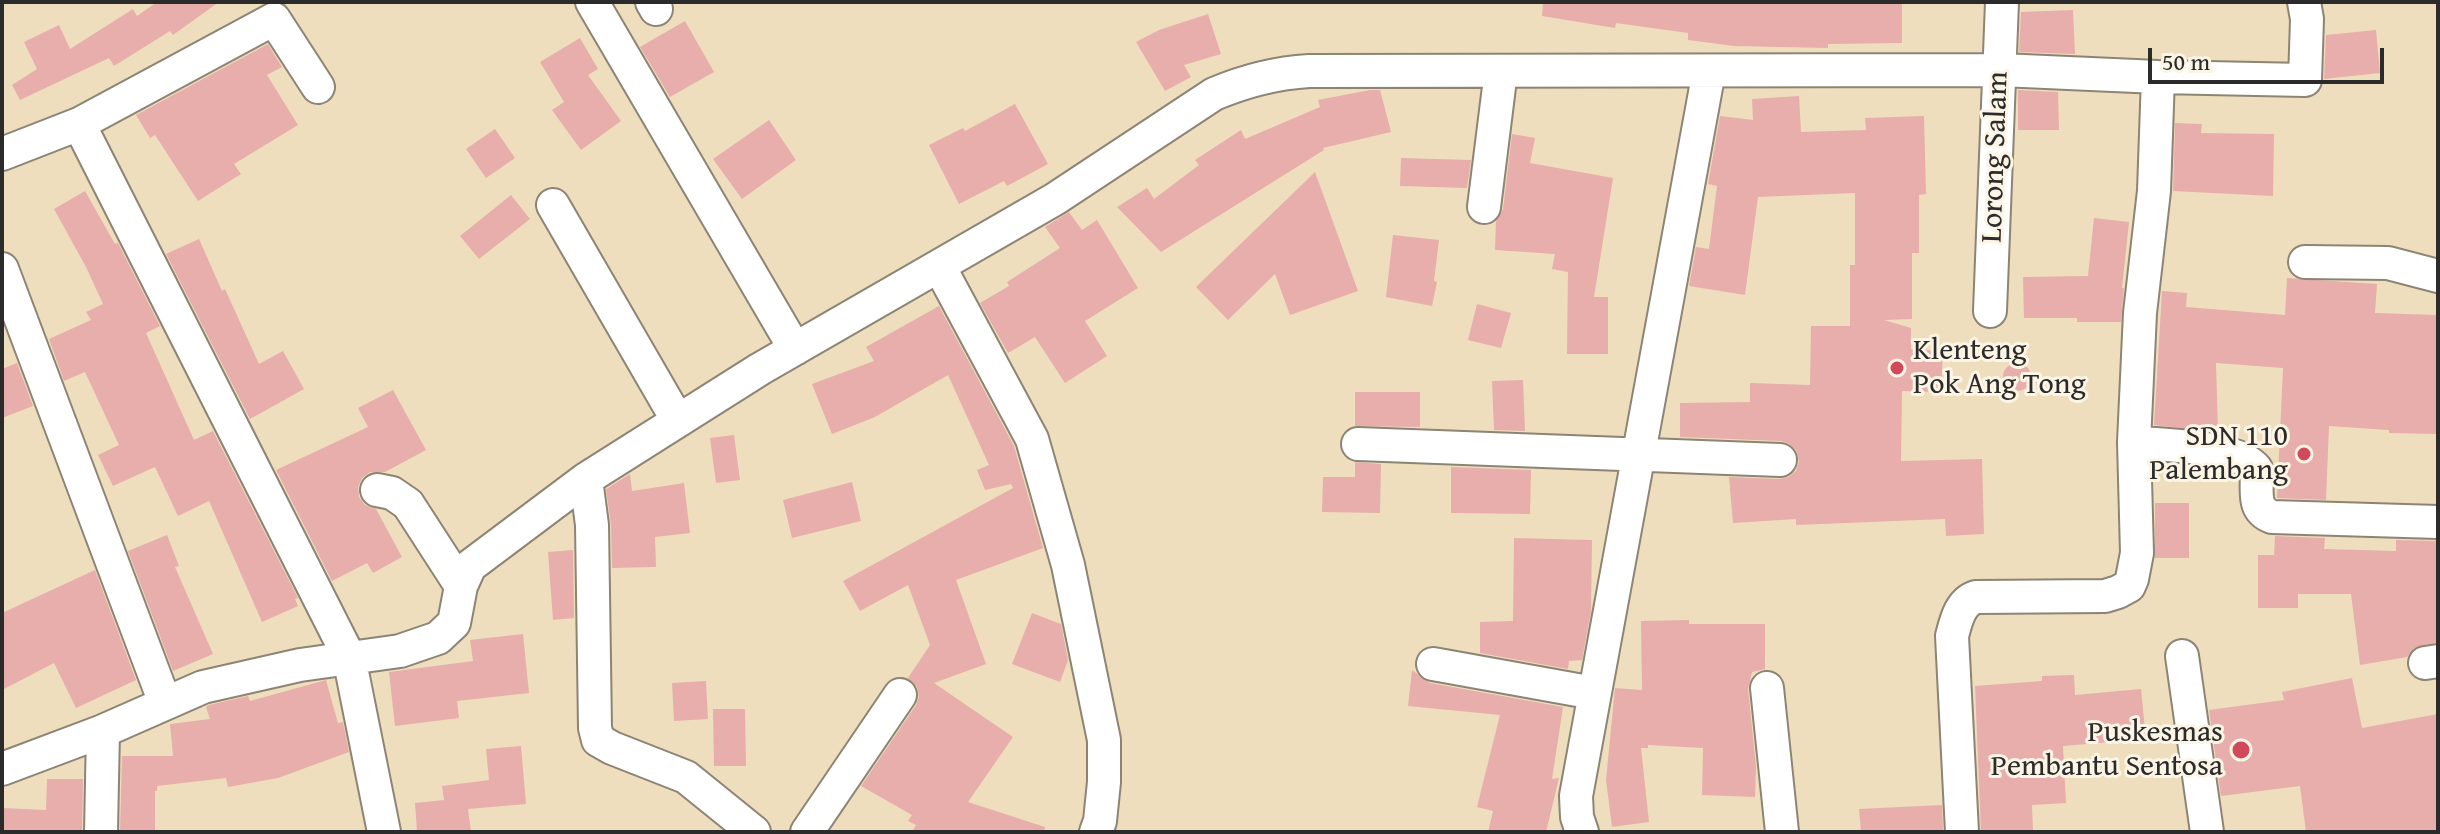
<!DOCTYPE html>
<style>
body{margin:0}
#map{position:relative;width:2440px;height:834px;overflow:hidden;background:#eedebd;font-family:"Gentium Book Plus",serif}
canvas{display:block}
.frame{position:absolute;inset:0;border:4px solid #2b2b2b;pointer-events:none}
.scale{position:absolute;left:2148px;top:48px;width:236px;height:36px;box-sizing:border-box;border:4px solid #2b2b2b;border-top:0;padding-left:10px;font-size:24px;line-height:28px;white-space:nowrap;color:#2b2b2b;-webkit-text-stroke:6px #fcf5e5;paint-order:stroke}
</style>
<div id="map">
<canvas width="2440" height="834"></canvas>
<div class="frame"></div>
<div class="scale">50 m</div>
</div>
<script>
const context = document.querySelector('canvas').getContext('2d');
context.lineJoin = 'round';
function fill(path, color) { context.fillStyle = color; context.fill(path, 'evenodd'); }
function stroke(path, color, width, dash) { context.strokeStyle = color; context.lineWidth = width; context.lineCap = dash ? 'butt' : 'round'; context.setLineDash(dash || []); context.stroke(path); }
function label(font, color, halo, rows, align = 'center') {
  context.font = font + ' "Gentium Book Plus",serif'; context.lineWidth = 6; context.setLineDash([]); context.textBaseline = 'middle'; context.strokeStyle = halo; context.fillStyle = color; for (const [text, x, y, turn = 0] of rows) {
    context.save(); context.translate(x, y); context.rotate((+turn || 0) * Math.PI / 180); context.textAlign = isNaN(turn) ? turn : align; if (halo) context.strokeText(text, 0, 0); context.fillText(text, 0, 0); context.restore();
  }
}
const building = new Path2D(`
 M157,2H219L173,35L170,31L114,66L109,58L20,100L12,85L37,69L24,42L59,25L70,49L133,9L137,16Z
 M1543,2H1902V43L1828,44V48L1734,46L1688,40V33L1616,23L1615,28L1542,16Z
 M2073,10L2075,54L2019,52L2021,12Z
 M1208,14L1221,54L1184,65L1191,77L1165,91L1136,42L1159,30Z
 M685,21L714,72L670,97L640,47Z
 M2376,30L2380,73L2324,79L2326,35Z
 M580,38L598,69L588,75L621,121L581,150L552,110L564,102L540,62Z
 M268,44L282,67L267,75L298,125L234,164L241,174L198,201L155,135L150,138L136,115Z
 M1370,90H1380L1391,132L1323,148L1324,150L1161,252L1117,207L1147,188L1154,199L1199,165L1195,160L1241,130L1245,139L1320,107L1318,100Z
 M2018,90L2058,92L2059,130H2018Z
 M1799,96L1801,132L1866,130L1865,118L1924,116L1926,194L1919,195V253H1912V319L1884,320L1911,328V349L1943,351L1941,392L1902,391L1901,461L1982,459L1984,534L1946,536L1945,519L1796,525V519L1733,523L1729,477L1779,479L1788,477L1796,471L1799,462L1796,450L1789,444L1781,441L1680,437V403L1750,402V383L1810,385L1811,326H1850V265H1855V193L1758,197L1745,295L1689,286L1696,247L1709,249L1717,186L1708,184L1720,116L1753,120L1752,99Z
 M1015,104L1048,164L1007,186L1004,181L959,204L929,145L963,128L965,131Z
 M769,120L796,160L742,199L713,159Z
 M2175,123L2202,124L2201,133L2274,134L2273,196L2173,191Z
 M495,129L515,158L486,178L466,149Z
 M1512,134L1535,138L1530,163L1613,178L1594,297H1608V354H1567L1568,272L1552,269L1555,254L1495,250L1496,221L1503,209Z
 M1401,158L1471,160L1467,188L1400,186Z
 M1315,172L1358,291L1290,315L1275,274L1228,320L1196,287Z
 M85,191L115,244L118,243L160,326L146,333L194,440L213,431L298,598L295,599L298,606L262,622L209,501L178,516L155,467L113,486L98,455L119,445L85,372L64,381L49,339L91,320L86,312L103,304L86,267L54,209Z
 M511,195L530,219L479,259L460,236Z
 M1069,212L1082,230L1097,220L1138,288L1085,321L1107,356L1065,383L1035,337L1008,353L980,303L1009,286L1007,282L1060,248L1045,227Z
 M2094,218L2129,222L2122,288H2124L2121,322H2077V318H2024L2023,277L2088,276Z
 M1393,235L1439,240L1434,281L1437,282L1432,306L1386,297Z
 M199,239L222,291L225,289L259,364L283,351L304,389L250,419L166,254Z
 M2287,278L2377,284L2375,313L2438,315V434L2389,433V430L2329,426L2326,500L2277,498L2283,368L2216,363L2218,432L2154,425L2162,291L2187,293L2186,307L2285,315Z
 M1477,304L1511,313L1501,348L1468,340Z
 M939,306L1014,446L1043,548L956,580L986,664L934,683L1013,737L968,802L1045,827L1044,832H912L916,825L908,821L912,815L861,786L916,705L919,697L917,687L908,678L930,645L908,585L860,611L843,581L1013,488L1011,484L985,490L977,470L989,465L948,375L875,417L832,434L812,384L874,361L866,347Z
 M17,363L33,406L2,418V369Z
 M2003 377a14 14 0 1 1 28 0a14 14 0 1 1-28 0Z
 M1523,380L1525,431L1494,430L1492,381Z
 M393,390L426,450L385,472H370L362,478L358,487L359,497L365,505L376,509L402,557L373,573L367,563L332,581L276,470L368,427L358,408Z
 M1355,392H1420V427L1355,426Z
 M734,435L740,480L716,483L710,438Z
 M1355,462L1381,464L1380,513L1322,512L1323,477H1355Z
 M1451,467L1531,470L1530,514L1451,513Z
 M630,474L632,491L684,483L690,533L655,537L656,567L612,568L611,525L606,489Z
 M852,482L861,521L792,538L783,500Z
 M2155,503H2189V558H2155Z
 M167,535L179,566L175,567L213,654L173,671L128,551Z
 M2275,536L2325,538L2324,549L2396,551V540L2438,541V642L2414,648L2407,657L2360,665L2351,594H2298V608H2258V555H2274Z
 M1514,538L1592,540L1591,611L1582,660L1569,661L1568,669L1480,653V622L1513,621Z
 M573,550L574,618L553,620L548,552Z
 M95,570L136,680L76,708L54,663L2,690V613Z
 M1032,613L1061,624L1068,660L1060,682L1012,664Z
 M1689,620V624H1765V669L1752,672L1748,689L1756,766L1755,797L1702,795L1703,748L1648,745V748H1641L1649,822L1612,827L1606,780L1615,688L1642,690L1641,621Z
 M523,634L529,693L457,701L459,718L395,726L389,672L473,661L470,640Z
 M1412,670L1430,683L1563,707L1552,779L1559,778L1546,832H1488L1493,811L1477,807L1500,715L1408,706Z
 M2074,675L2075,695L2141,689L2146,739L2063,746L2066,803L2032,805L2033,832H1981L1975,686L2042,681V676Z
 M2352,678L2362,728L2438,714V832H2306L2300,786L2221,796L2209,710L2284,700L2282,692Z
 M326,680L338,723L343,722L349,752L278,778L228,787L226,778L157,786V791H155V832H120L122,756H173L170,724L210,719L206,707L209,705L248,696L250,701Z
 M706,681L708,719L674,721L672,683Z
 M713,709H745L746,766H714Z
 M521,746L526,804L468,809L471,832H417L415,803L444,800L442,786L489,780L486,749Z
 M47,779H83L82,832H2V808L46,810Z
 M1942,805L1943,832H1861L1859,809Z`);
const minor = new Path2D(`
 M592,2L795,349
 M652,2L656,9
 M79,124L349,657L384,832
 M2,154L79,124L274,19L318,87
 M553,205L678,421
 M1484,207L1501,71
 M2305,262L2388,263L2438,276
 M939,266L1032,439L1068,565L1104,740V782L1100,821L1096,832
 M2,269L165,703
 M1990,311L2002,2
 M2134,442C2164,446 2237,445 2256,469C2259,488 2250,509 2272,517L2438,522
 M1358,444L1780,460
 M586,479L592,525L595,728L598,740L612,748L686,777L754,832
 M377,490L392,493L408,504L461,586
 M2182,656L2207,832
 M2425,663L2438,661
 M1433,664L1594,693
 M1767,688L1782,832
 M2,769L103,731L203,687L300,665L400,651L438,638L454,623L461,586L470,566L586,479L760,369L1055,199L1214,94C1245,81 1275,73 1309,71L2001,70L2158,77L2305,80L2307,19L2304,2
 M101,832L103,731
 M807,832L900,695
 M1582,832L1577,817L1576,796L1709,71
 M1962,832L1952,636C1956,621 1960,602 1976,597L2105,596L2118,592L2129,586L2132,579L2137,553L2134,442L2140,313L2154,191L2158,77`);
const markers = [
 [1897,368,8,"#d1495b"],
 [2304,454,8,"#d1495b"],
 [2241,750,10,"#d1495b"]
];
const streetNames = [
 ["Lorong Salam",1996,157,-88]
];
const poiNames = [
 ["Klenteng",1913,351,"left"],
 ["Pok Ang Tong",1913,385,"left"],
 ["SDN 110",2288,437],
 ["Palembang",2288,471],
 ["Puskesmas",2223,733],
 ["Pembantu Sentosa",2223,767]
];
fill(building, '#e8aeab');
stroke(minor, '#8c8474', 36);
stroke(minor, '#fff', 32);
for (const [x, y, r, color] of markers) { const dot = new Path2D(); dot.arc(x, y, r, 0, 2 * Math.PI); context.fillStyle = color; context.fill(dot); stroke(dot, '#fcf5e5', 3); }
label('30px', '#2b2b2b', '#fcf5e5', streetNames);
label('30px', '#2b2b2b', '#fcf5e5', poiNames, 'right');
</script>
